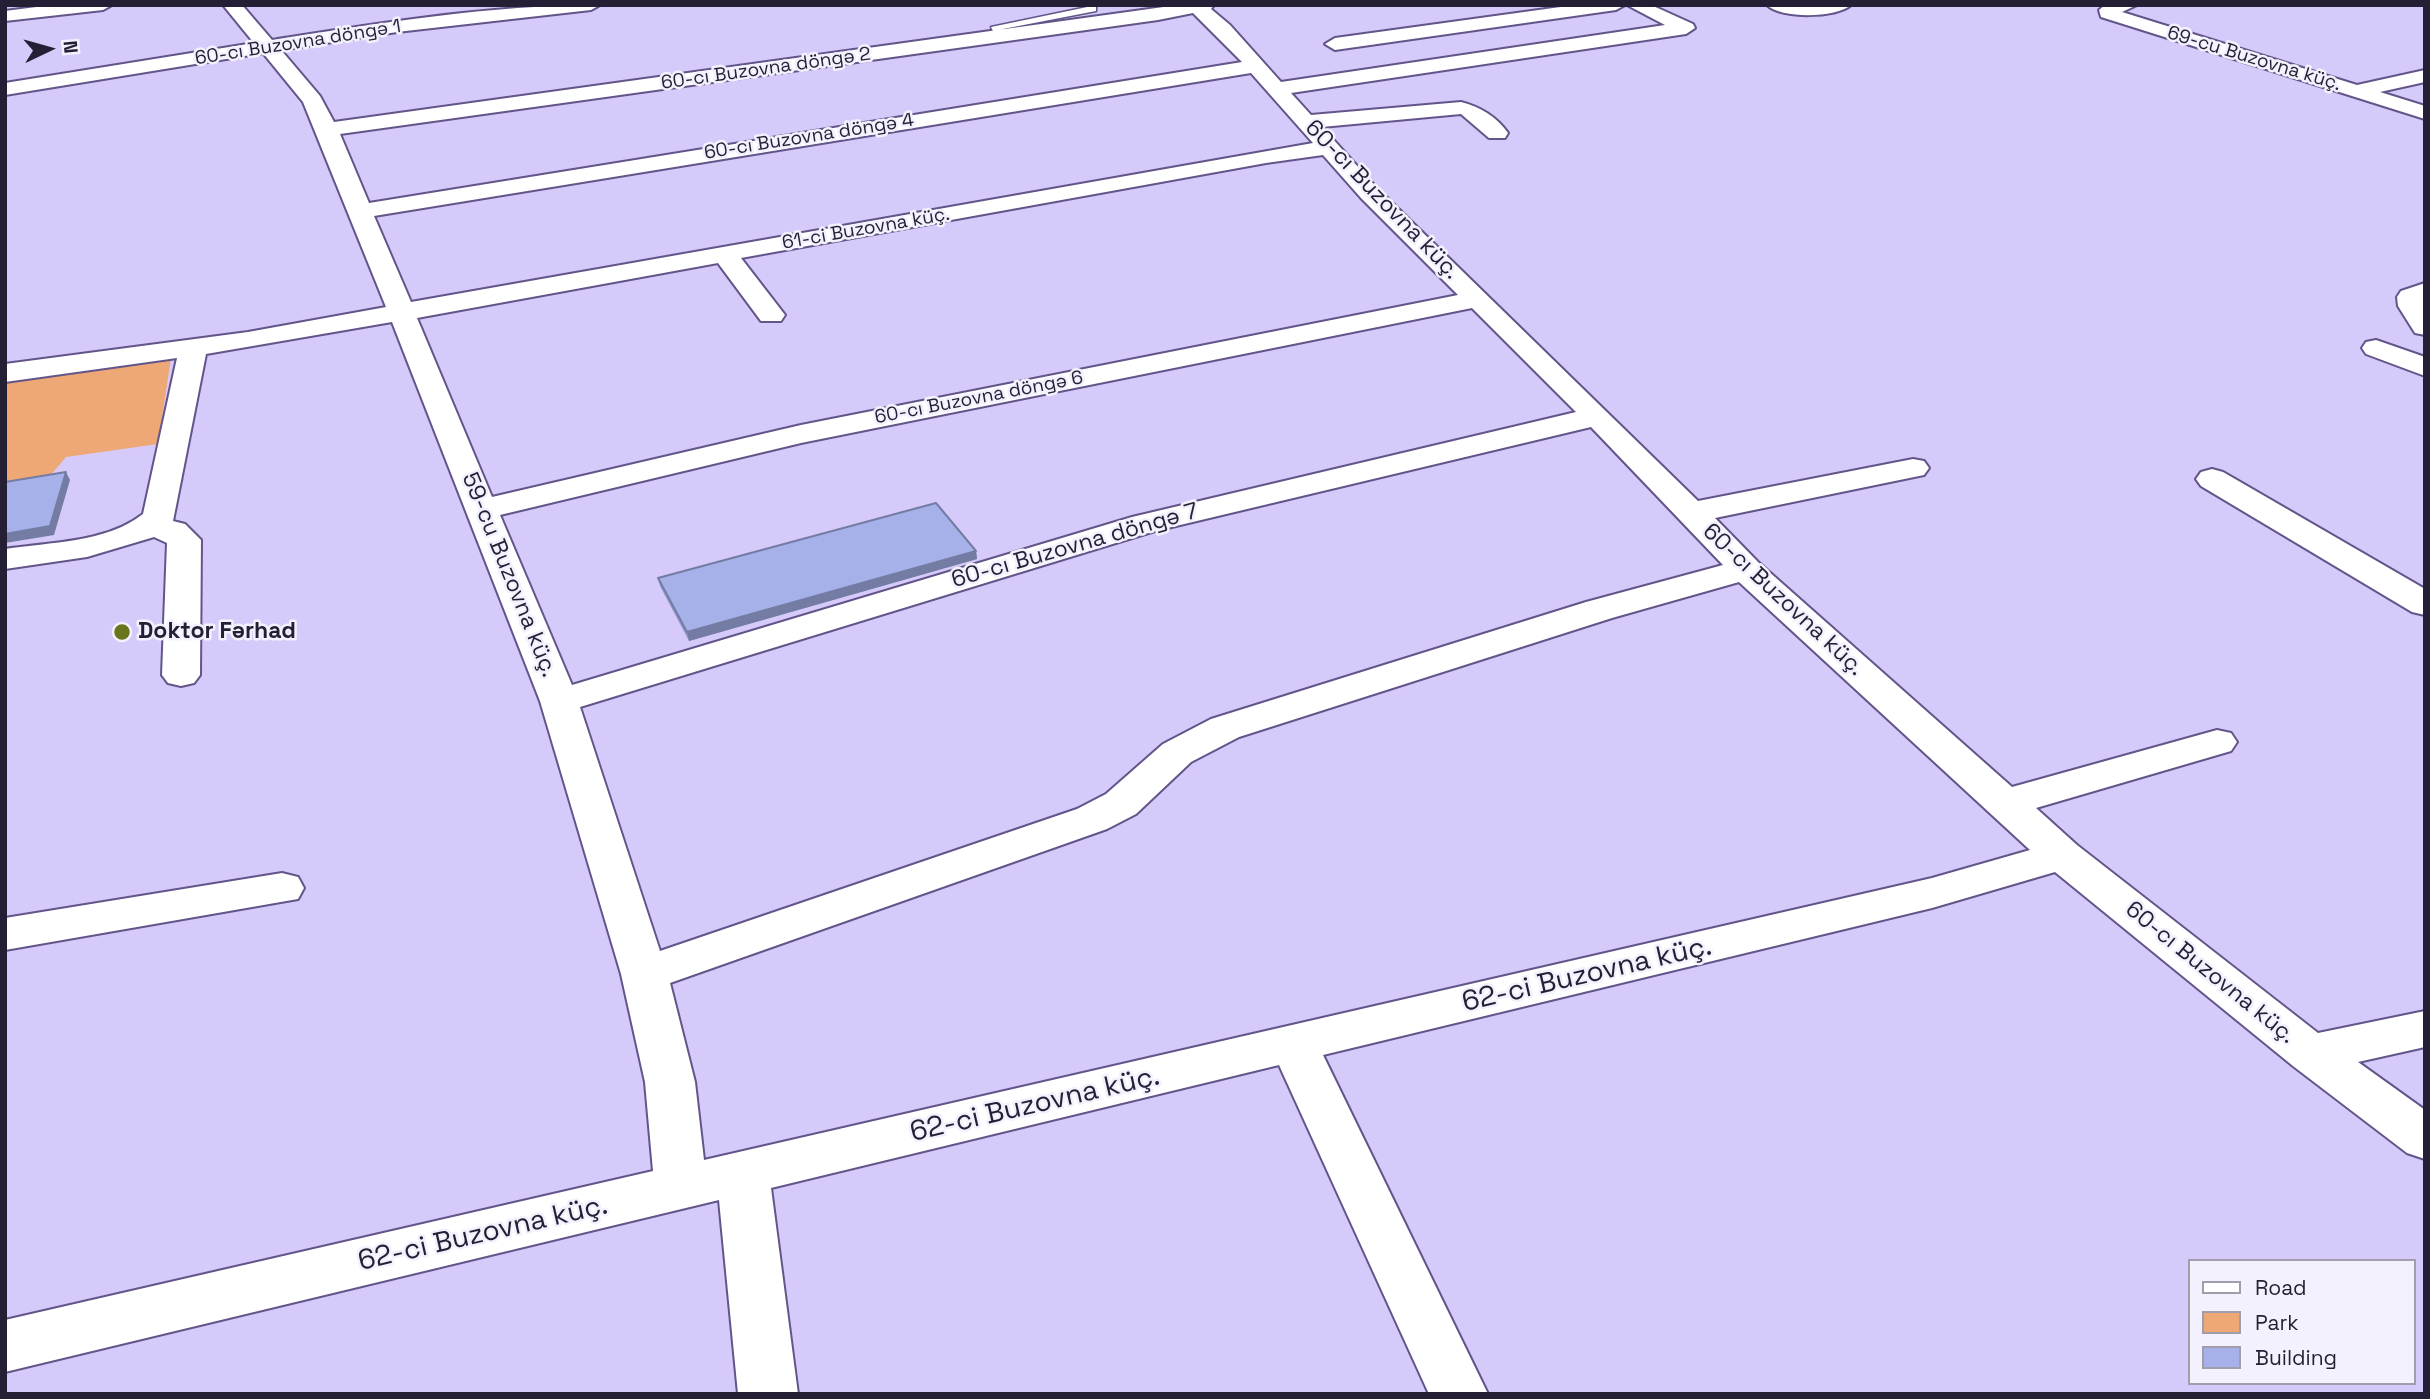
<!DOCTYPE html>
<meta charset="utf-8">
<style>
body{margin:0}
#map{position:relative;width:2430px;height:1399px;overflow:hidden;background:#d5caf9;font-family:"Space Grotesk",sans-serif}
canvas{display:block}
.frame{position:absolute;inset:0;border:7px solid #251f35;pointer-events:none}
.legend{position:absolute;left:2188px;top:1259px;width:228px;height:126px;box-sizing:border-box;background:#f3f1fd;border:2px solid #a19dad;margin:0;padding:9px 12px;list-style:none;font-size:21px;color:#251f35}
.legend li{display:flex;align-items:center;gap:14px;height:35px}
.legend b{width:35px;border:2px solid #a19dad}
.north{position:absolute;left:14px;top:14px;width:70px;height:70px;-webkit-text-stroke:5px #f3f1fd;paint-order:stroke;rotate:85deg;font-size:19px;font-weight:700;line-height:28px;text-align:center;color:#251f35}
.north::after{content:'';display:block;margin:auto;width:24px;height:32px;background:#251f35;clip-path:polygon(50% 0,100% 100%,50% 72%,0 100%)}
</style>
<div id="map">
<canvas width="2430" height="1399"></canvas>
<div class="frame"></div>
<ul class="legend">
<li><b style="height:9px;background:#fff"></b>Road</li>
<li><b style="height:19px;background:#eea876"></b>Park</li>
<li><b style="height:19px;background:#a6b1ea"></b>Building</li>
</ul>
<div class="north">N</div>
</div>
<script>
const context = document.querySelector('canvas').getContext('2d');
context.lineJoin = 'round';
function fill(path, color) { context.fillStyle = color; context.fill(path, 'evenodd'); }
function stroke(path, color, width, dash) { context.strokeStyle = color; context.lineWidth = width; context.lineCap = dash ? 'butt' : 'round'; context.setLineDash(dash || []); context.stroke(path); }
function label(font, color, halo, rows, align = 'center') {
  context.font = font + ' "Space Grotesk",sans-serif'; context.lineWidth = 5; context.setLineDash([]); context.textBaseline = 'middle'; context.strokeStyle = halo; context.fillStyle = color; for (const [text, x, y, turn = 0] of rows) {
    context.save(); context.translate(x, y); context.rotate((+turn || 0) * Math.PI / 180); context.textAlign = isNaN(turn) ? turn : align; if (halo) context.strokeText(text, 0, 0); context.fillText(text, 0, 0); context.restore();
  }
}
const green = new Path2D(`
 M171,358L158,444L66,457L49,477L5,484V380Z`);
const lane = new Path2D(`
 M1092,6L1096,7V11L1003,29L1007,37L1001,40L997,39L991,27Z`);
const street = new Path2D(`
 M52,5H112L103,10L5,21V11Z
 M223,5H242L272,40C381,23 490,5 600,5L591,10L397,32L281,50L320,96L334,122L1178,5H1214L1211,9L1230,25L1281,82L1665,25L1627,5H1651L1693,24L1695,28L1686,34L1291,93L1311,115L1461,102C1480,107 1496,116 1508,133L1505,138H1489L1461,114L1322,127L1377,188L1698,501L1913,459L1924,461L1929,468L1924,475L1715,518L1758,562L2012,787L2217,730L2231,733L2237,742L2231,751L2036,808L2077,845L2318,1033L2425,1011V1047L2358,1062L2425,1110V1159L2407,1153L2293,1066L2055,872L1932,908L1323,1055L1488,1394H1429L1279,1065L771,1188L798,1394H738L719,1200L5,1372V1320L653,1171L645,1082L621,974L540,701L392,322L206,354L173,521L185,524L201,540L200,675L194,683L181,686L168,683L162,675L167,543L154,537L87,557L5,569V549C50,542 106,543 143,514L177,358L5,382V364L248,332L386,307L303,102L263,53L5,95V83L254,43ZM1193,13L1242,62L369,203L340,134L1158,20ZM1251,73L1313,143L411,302L374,216ZM1323,155L1361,198L1458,295L801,425L492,497L417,318L718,263L761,321H781L785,315L741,258L1266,163ZM1472,308L1576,412L1132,517L572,685L500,515L801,443ZM1591,427L1723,565L1586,602L1211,719L1163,744L1106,794L1077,809L660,951L580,707L1155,531ZM1739,582L2030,850L1932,878L704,1160L695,1082L670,983L1107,829L1136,814L1191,762L1239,737L1612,618Z
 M1575,5H1625L1616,10L1335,50L1325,44L1335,38Z
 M1767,5H1851C1837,18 1781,19 1767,5Z
 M2105,5H2137L2122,12L2357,85L2425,70V82L2380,92L2425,106V119L2101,17L2099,10Z
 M2425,283V335L2415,333L2398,306L2397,297L2401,291Z
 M2376,340L2425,357V376L2366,354L2362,348L2366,342Z
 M2212,469L2223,472L2425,589V615L2412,612L2201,486L2196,479L2201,472Z
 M282,873L298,877L304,888L298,899L5,950V918Z`);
const wall = new Path2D(`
 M976,551L977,559L689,641L660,586L658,578Z`);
const shadedWall = new Path2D(`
 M66,472L70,480L54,535L5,543V534Z
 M976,551L977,559L689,641L687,632Z`);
const building = new Path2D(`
 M66,472L50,526L5,534V482Z
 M936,503L976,551L687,632L658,578Z`);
const markers = [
 [122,632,9,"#6a741d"]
];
const farStreetnames = [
 ["60-cı Buzovna döngə 1",298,43,-9],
 ["69-cu Buzovna küç.",2254,59,17],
 ["60-cı Buzovna döngə 2",766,69,-8],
 ["60-cı Buzovna döngə 4",809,137,-9],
 ["61-ci Buzovna küç.",866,229,-10],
 ["60-cı Buzovna döngə 6",979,398,-11]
];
const streetNames = [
 ["60-cı Buzovna küç.",1382,200,46],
 ["60-cı Buzovna döngə 7",1075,546,-16],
 ["59-cu Buzovna küç.",509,575,68],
 ["60-cı Buzovna küç.",1783,600,43],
 ["60-cı Buzovna küç.",2210,973,39]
];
const poiNames = [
 ["Doktor Fərhad",138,632]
];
const nearStreetnames = [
 ["62-ci Buzovna küç.",1587,975,-13],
 ["62-ci Buzovna küç.",1035,1105,-13],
 ["62-ci Buzovna küç.",483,1234,-13]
];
fill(green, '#eea876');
stroke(lane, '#635589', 3);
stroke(street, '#635589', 4);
fill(lane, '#fff');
fill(street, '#fff');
fill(wall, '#8f98c9');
fill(shadedWall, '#747ca4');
fill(building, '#a6b1ea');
stroke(building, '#747ca4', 2);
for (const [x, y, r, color] of markers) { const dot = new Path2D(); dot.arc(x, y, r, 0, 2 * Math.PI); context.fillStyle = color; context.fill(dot); stroke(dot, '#f3f1fd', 2.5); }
label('19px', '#251f35', '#f3f1fd', farStreetnames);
label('23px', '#251f35', '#f3f1fd', streetNames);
label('bold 23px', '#251f35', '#f3f1fd', poiNames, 'left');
label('28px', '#251f35', '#f3f1fd', nearStreetnames);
</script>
